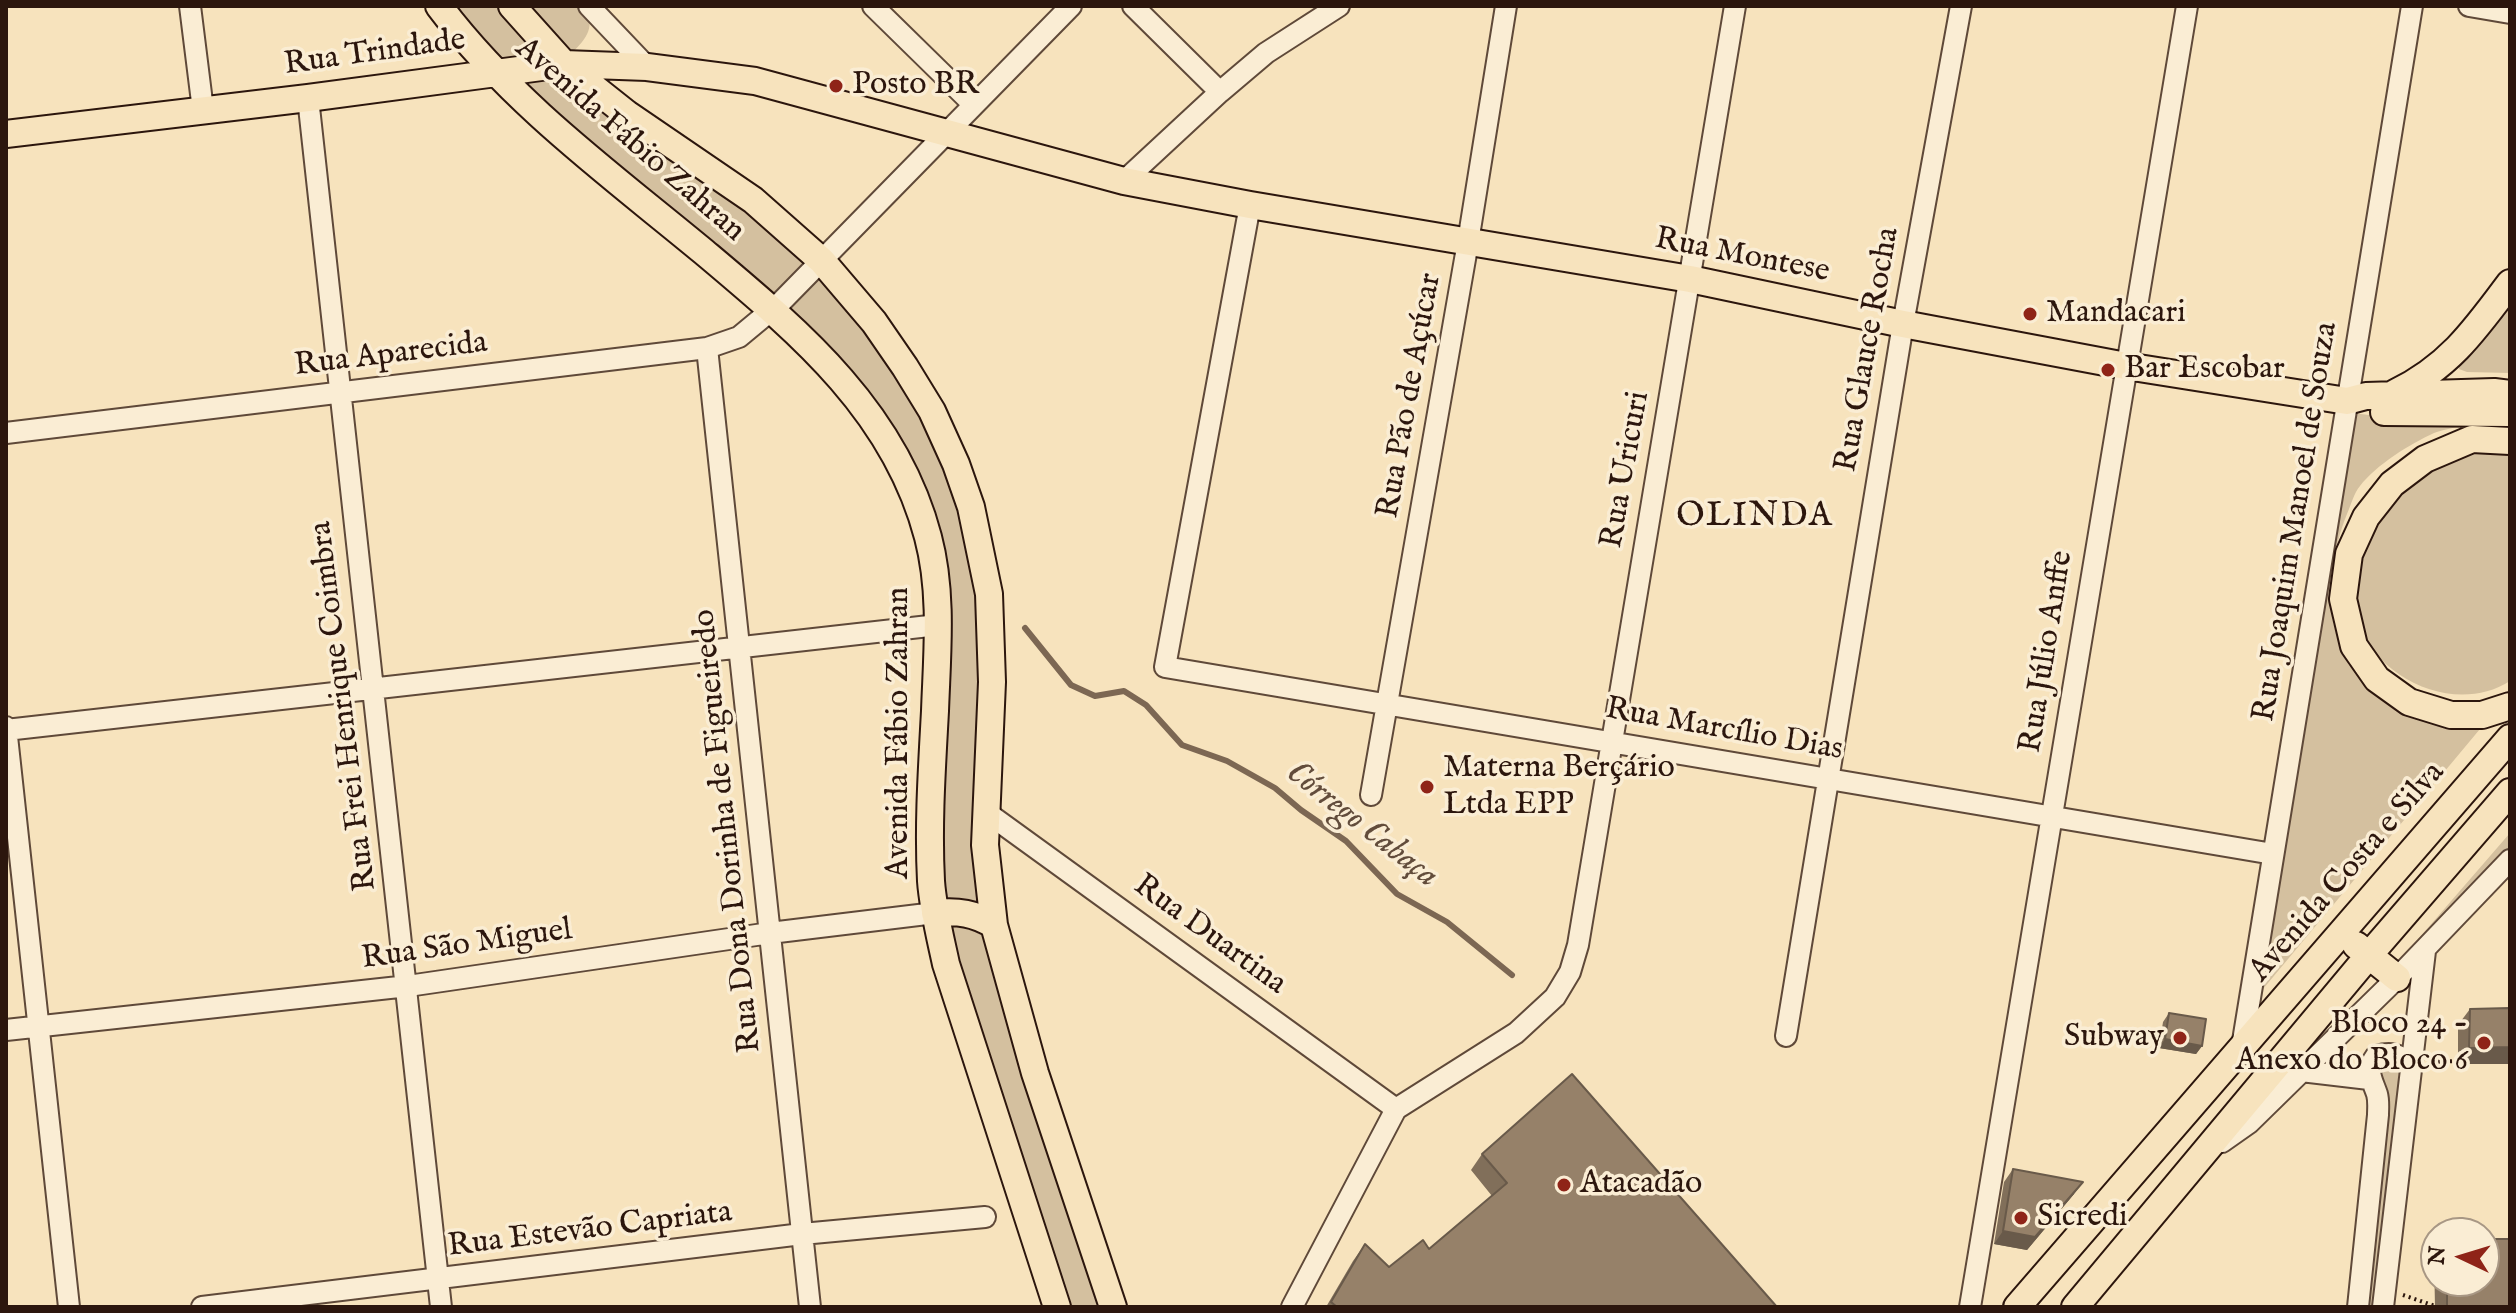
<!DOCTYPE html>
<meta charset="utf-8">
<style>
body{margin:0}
#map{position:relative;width:2516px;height:1313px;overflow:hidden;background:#f7e3bd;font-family:"IM FELL English",serif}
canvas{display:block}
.frame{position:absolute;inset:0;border:8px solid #2c160d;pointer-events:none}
.north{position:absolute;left:2420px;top:1217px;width:80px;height:80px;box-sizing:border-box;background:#faedd4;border:2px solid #a89784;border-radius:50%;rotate:274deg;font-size:22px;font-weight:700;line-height:32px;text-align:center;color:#2c160d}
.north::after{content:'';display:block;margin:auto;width:28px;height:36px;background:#8f2418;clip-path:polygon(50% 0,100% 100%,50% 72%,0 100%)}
</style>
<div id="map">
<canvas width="2516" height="1313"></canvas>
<div class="frame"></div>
<div class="north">N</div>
</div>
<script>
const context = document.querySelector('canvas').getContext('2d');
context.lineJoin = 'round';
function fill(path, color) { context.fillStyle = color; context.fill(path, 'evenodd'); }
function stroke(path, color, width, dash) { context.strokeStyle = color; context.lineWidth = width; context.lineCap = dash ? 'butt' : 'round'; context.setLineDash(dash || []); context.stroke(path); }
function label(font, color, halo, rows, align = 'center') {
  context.font = font + ' "IM FELL English",serif'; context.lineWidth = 7; context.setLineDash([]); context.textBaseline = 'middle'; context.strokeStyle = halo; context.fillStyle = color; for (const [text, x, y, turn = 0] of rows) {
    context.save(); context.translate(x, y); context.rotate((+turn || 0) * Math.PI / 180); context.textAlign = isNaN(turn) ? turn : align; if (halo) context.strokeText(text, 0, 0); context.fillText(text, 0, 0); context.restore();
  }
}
const green = new Path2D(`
 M446,6H504L552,62L501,69Z
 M518,6H582C598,25 586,39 572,53Z
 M563,70L708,179L812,264L775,302L507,76Z
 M818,274L866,324L950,464L981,595L978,848L1106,1307H1067L944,916L936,533L913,462L870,393L787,311Z
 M2510,296V373L2467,372L2459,369V363Z
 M2353,413L2408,420L2468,422C2457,429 2446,428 2434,433C2410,444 2376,465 2360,486C2354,493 2351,505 2347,514C2333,548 2325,597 2336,633C2344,664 2372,698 2401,712C2417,719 2464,721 2485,723L2258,995Z
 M2510,452V681C2457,715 2379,681 2358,623C2352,605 2355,587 2359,569C2361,558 2362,543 2368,533C2389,496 2431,462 2473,454C2485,452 2498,453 2510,452Z
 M2510,833V849L2413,945Z
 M2386,1064L2396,1067L2399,1072L2376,1307H2368L2389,1096L2378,1070Z`);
const stream = new Path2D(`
 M1025,628L1071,685L1095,696L1124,691L1146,705L1182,745L1227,761L1275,788L1301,810L1346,841L1397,894L1447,922L1512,975`);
const path = new Path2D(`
 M2432,1062L2458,1061
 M2403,1295L2435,1306`);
const minor = new Path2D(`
 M190,6L203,110
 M589,6L647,67
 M873,6L974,105
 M1133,6L1220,92
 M2469,6L2510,13
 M308,98C349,501 400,904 441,1307
 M1124,181L1220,92L1266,53L1339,6
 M1250,205L1165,667L2273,854
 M707,348L810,1307
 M6,433L707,348L739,337L780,303L1071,6
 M6,727L69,1307
 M6,730L938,625
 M1371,795L1468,242L1506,6
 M986,812L1396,1109
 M6,1030L408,986L770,933L935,913
 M1786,1036L1903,324L1961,6
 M2242,1047L2412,6
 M2301,1071L2369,1079
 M2222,1142L2249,1123L2397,978L2510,860
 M202,1307L802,1234L985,1217
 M1292,1307L1396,1109L1516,1033L1555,997L1570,972L1578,945L1735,6
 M1970,1307L2187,6
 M2358,1307L2378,1115C2378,1109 2379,1101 2377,1094C2372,1079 2365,1071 2376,1056C2391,1052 2399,1054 2410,1064
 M2383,1307L2425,951`);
const major = new Path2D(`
 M439,6C512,103 611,175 704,252C799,332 895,411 928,537C943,593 937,654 935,711C932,767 928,824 931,881C933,909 940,936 946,964L1057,1307
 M512,6L564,64L627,114L753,200L822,261L874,322L905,367L932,411L956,464L971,507L989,594L992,682L985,845L994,925L1035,1073L1113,1307
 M6,134L308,98L564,64L647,67L755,81L1124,181L1250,205L1690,279L1903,324L2126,366L2347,401L2366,396L2494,392L2510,394
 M2395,393C2449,367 2475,330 2510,283
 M2384,412L2510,413
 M2510,441L2472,439L2425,459L2392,484L2366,517L2349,554L2343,599L2354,646L2377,679L2409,702L2451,715H2482L2510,706
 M935,913C959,911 974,913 994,925
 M2356,945L2397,978
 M2017,1307L2510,738
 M2075,1307L2370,954L2510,792`);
const wall = new Path2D(`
 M2510,1008V1064H2458V1025L2470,1009Z
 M2169,1013L2202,1046L2196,1054L2159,1048L2163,1022Z
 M1482,1154L1777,1307H1326L1353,1261L1365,1244L1389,1267L1429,1249L1492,1196L1471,1170Z
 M2013,1169L2074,1194L2027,1250L1994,1244L2004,1182Z
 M2436,1254V1281H2484L2510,1307H2435L2434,1257Z`);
const shadedWall = new Path2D(`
 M2165,1039L2202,1046L2196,1054L2159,1048Z
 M2510,1047V1064H2458L2469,1048Z
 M2083,1182L2074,1194L2027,1250L1994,1244L2003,1231Z`);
const building = new Path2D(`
 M2510,1008V1047L2469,1048L2470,1009Z
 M2169,1013L2206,1019L2202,1046L2165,1039Z
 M1572,1074L1777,1307H1337L1331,1302L1365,1244L1389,1267L1423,1240L1429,1249L1507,1183L1482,1154Z
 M2013,1169L2083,1182L2035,1237L2003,1231Z
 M2484,1239H2510V1307H2447V1281H2484Z`);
const markers = [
 [836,86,8,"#8f2418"],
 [2030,314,8,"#8f2418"],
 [2108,370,8,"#8f2418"],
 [1427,787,8,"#8f2418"],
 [2180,1038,8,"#8f2418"],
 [2484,1043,8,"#8f2418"],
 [1564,1185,8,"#8f2418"],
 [2021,1218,8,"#8f2418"]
];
const streetNames = [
 ["Rua Trindade",375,54,-8],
 ["Avenida Fábio Zahran",629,141,41],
 ["Rua Montese",1742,257,11],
 ["Rua Glauce Rocha",1869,350,-80],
 ["Rua Aparecida",391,356,-7],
 ["Rua Pão de Açúcar",1411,396,-80],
 ["Rua Uricuri",1627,470,-80],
 ["Rua Joaquim Manoel de Souza",2297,522,-81],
 ["Rua Júlio Anffe",2048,652,-81],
 ["Rua Frei Henrique Coimbra",345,706,-97],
 ["Rua Marcílio Dias",1724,731,10],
 ["Avenida Fábio Zahran",900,733,-90],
 ["Rua Dona Dorinha de Figueiredo",729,831,-96],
 ["Avenida Costa e Silva",2348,873,-49],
 ["Rua Duartina",1209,936,36],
 ["Rua São Miguel",467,946,-8],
 ["Rua Estevão Capriata",590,1231,-7]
];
const poiNames = [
 ["Posto BR",852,86],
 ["Mandacari",2046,314],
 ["Bar Escobar",2124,370],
 ["Materna Berçário",1443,769],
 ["Ltda EPP",1443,806],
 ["Bloco 24 -",2468,1025,"right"],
 ["Anexo do Bloco 6",2468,1062,"right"],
 ["Subway",2164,1038,"right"],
 ["Atacadão",1580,1185],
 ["Sicredi",2037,1218]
];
const neighbourhoodNames = [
 ["OLINDA",1755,518]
];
const waterNames = [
 ["Córrego Cabaça",1361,826,38]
];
fill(green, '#d4c09f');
stroke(stream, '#7c6753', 6);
stroke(minor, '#5f4939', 24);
stroke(major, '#2c160d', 30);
stroke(path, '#2c160d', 4, [2, 4]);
stroke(minor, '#faedd4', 20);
stroke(major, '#f7e3bd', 26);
fill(wall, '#816f5a');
fill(shadedWall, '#695a4a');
fill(building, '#968169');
stroke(building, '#695a4a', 2);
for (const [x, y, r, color] of markers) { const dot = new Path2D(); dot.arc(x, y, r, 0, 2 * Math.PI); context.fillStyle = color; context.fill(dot); stroke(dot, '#faedd4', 3); }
label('32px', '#2c160d', '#faedd4', streetNames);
label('32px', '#2c160d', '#faedd4', poiNames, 'left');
context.letterSpacing = '2px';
label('34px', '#2c160d', '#faedd4', neighbourhoodNames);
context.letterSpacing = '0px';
label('italic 34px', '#624c3b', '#faedd4', waterNames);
</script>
